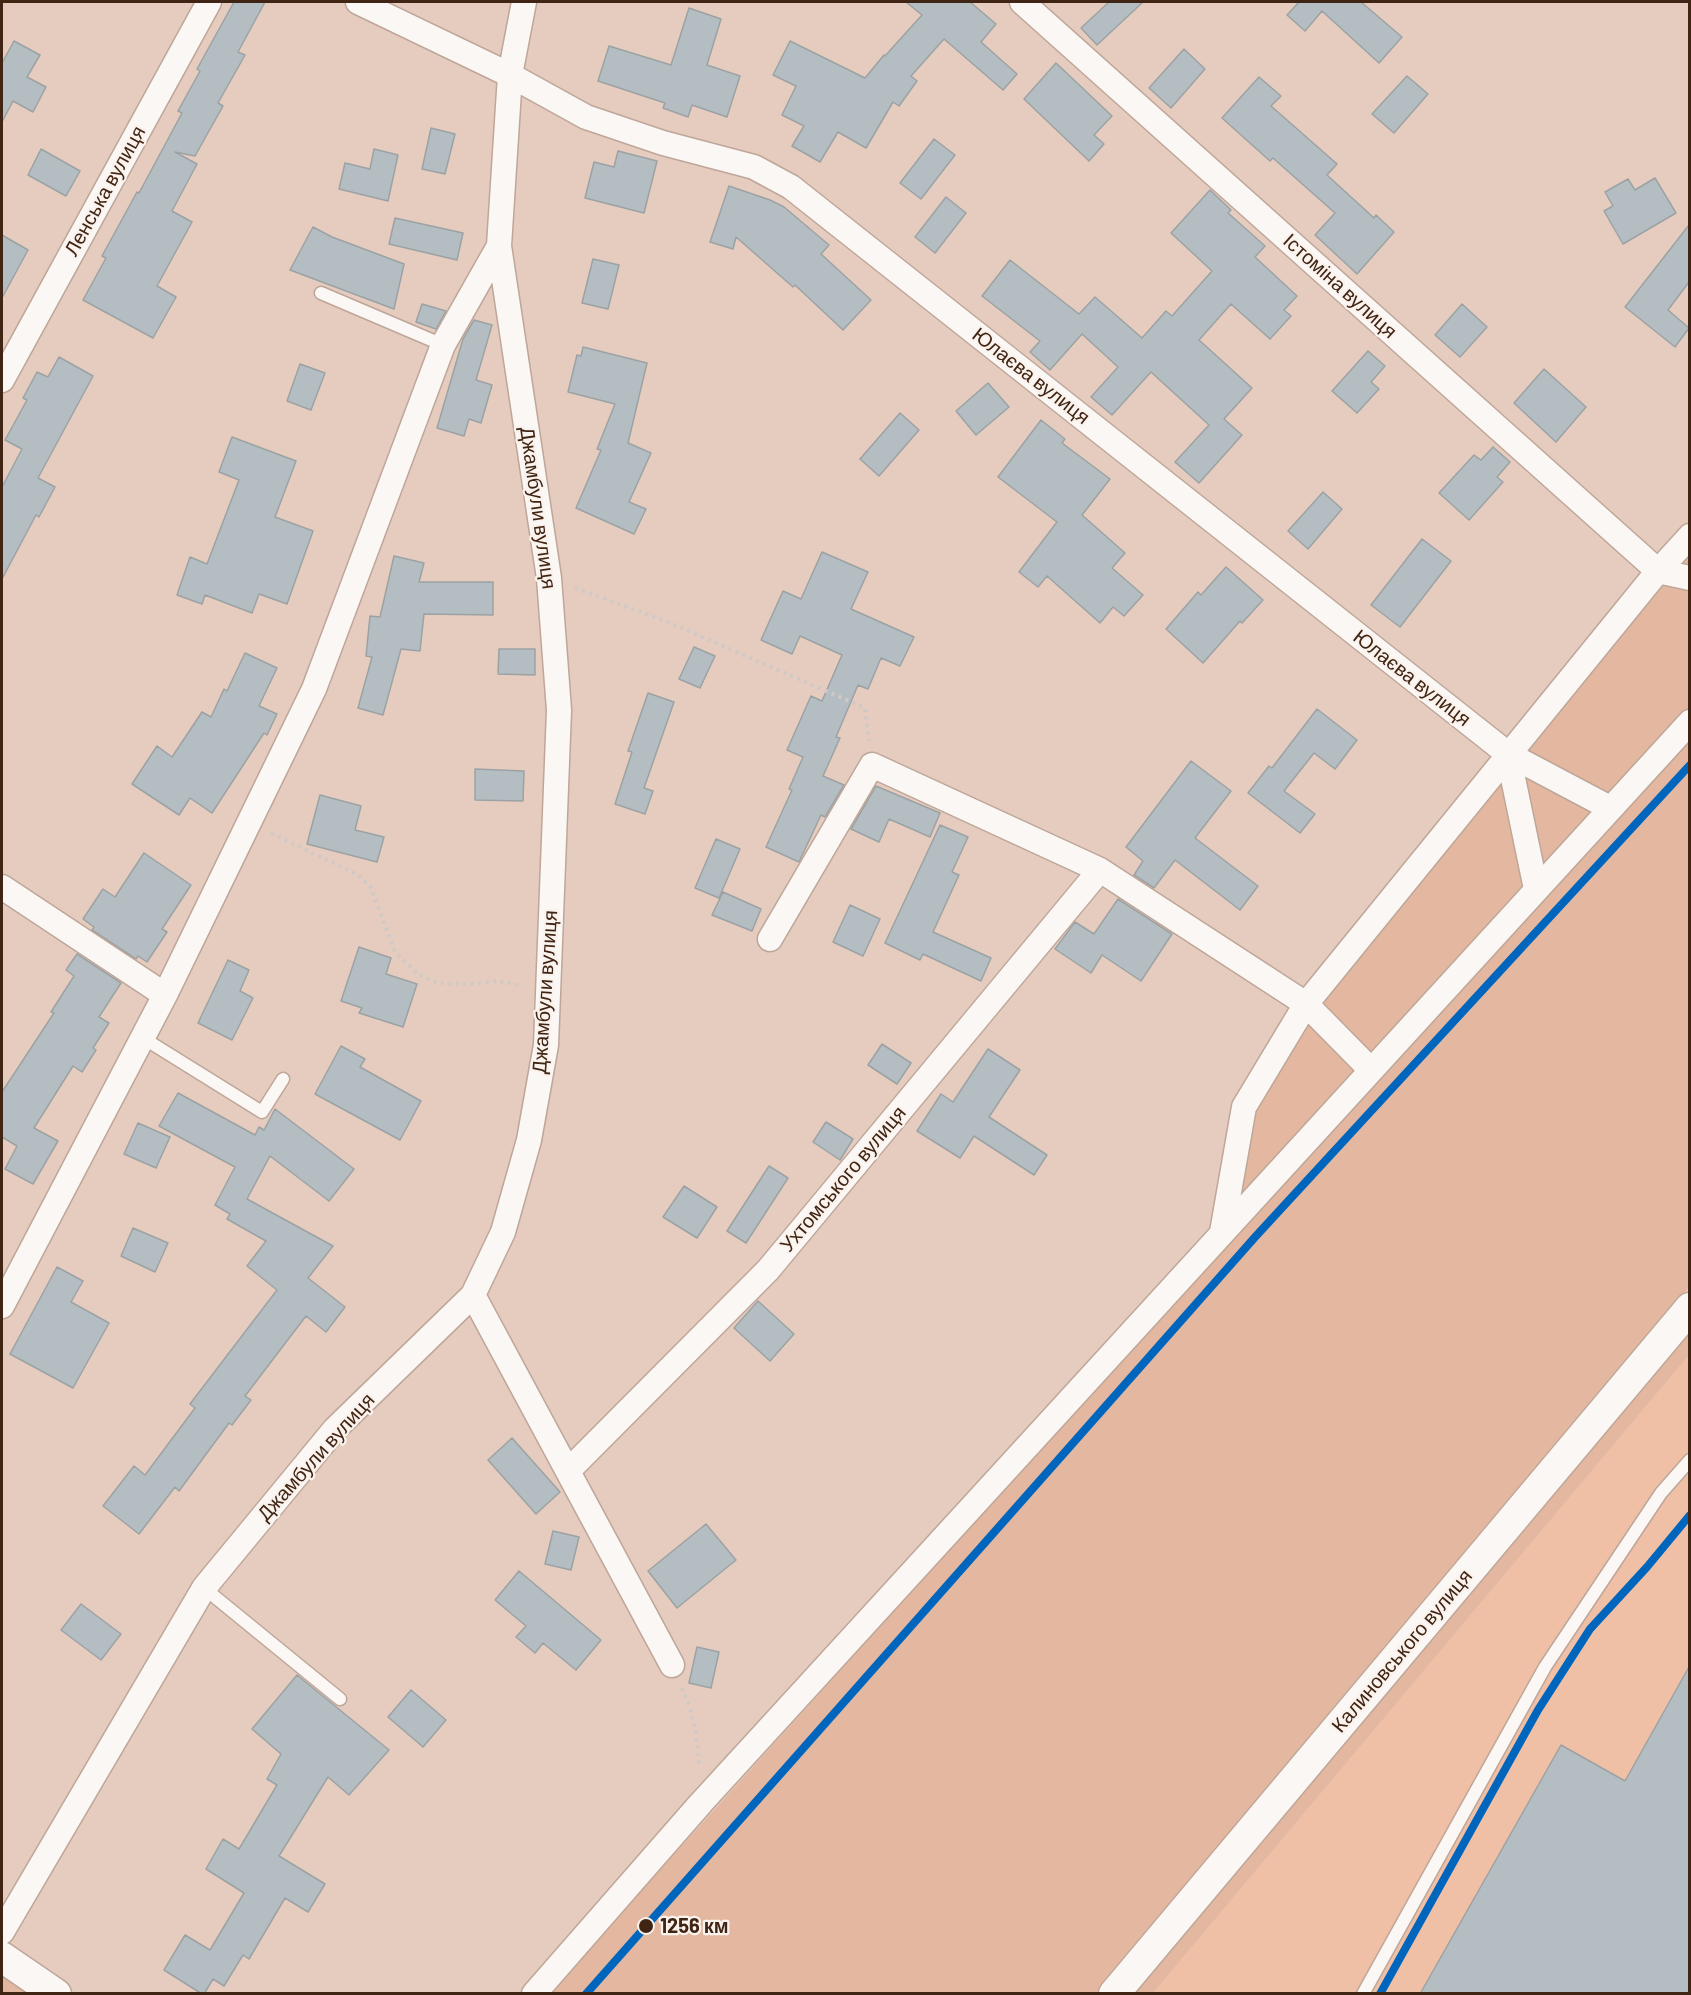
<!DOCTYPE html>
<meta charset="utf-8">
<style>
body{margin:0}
#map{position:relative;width:1691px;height:1995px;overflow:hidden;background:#e5ccbf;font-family:Barlow,sans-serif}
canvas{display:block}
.frame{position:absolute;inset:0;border:3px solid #412514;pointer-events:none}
</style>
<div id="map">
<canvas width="1691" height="1995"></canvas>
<div class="frame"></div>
</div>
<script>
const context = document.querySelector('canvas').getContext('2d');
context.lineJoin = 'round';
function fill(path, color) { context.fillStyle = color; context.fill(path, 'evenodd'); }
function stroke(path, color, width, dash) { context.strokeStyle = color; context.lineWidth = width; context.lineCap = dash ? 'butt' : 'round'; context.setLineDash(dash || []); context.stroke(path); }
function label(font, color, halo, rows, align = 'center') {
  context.font = font + ' Barlow,sans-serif'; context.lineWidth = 4.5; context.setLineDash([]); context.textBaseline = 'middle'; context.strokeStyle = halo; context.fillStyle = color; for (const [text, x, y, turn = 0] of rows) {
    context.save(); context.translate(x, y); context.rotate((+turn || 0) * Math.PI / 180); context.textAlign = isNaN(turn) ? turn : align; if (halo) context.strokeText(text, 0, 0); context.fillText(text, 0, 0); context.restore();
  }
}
const built = new Path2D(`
 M1689,1355V1993H1153Z`);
const green = new Path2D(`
 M1689,557V1287L1096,1993L548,1994L1230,1239L1255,1111L1308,1020L1667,581Z
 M1689,1328V1355L1153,1993L1131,1994Z
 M2,1962L52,1993H2Z`);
const building = new Path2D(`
 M234,2H265L238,52L245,55L218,103L223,106L195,156L175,152L197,164L172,211L192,222L157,286L176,297L153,338L83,300L106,258L102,256L137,192L139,193L182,113L178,111L200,71L197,69Z
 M906,2H970L996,24L981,42L1017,74L1003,90L944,39L911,76L917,81L899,106L893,102L866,148L838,132L820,162L792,146L804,126L782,115L796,86L773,75L790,41L865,78L884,55L885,56L922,15Z
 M1109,2H1143L1097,45L1081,28Z
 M1299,2H1361L1402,37L1379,63L1322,11L1305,31L1287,15Z
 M689,8L721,19L707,65L740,76L727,117L692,105L688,117L663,108L665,103L598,81L609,46L671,65Z
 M14,41L40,55L27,77L46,87L33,112L13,101L2,122V63Z
 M1184,49L1205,69L1171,108L1149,88Z
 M1056,63L1112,116L1094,135L1104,144L1089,161L1024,99Z
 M1407,76L1428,94L1394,133L1372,114Z
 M1259,77L1281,96L1271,106L1337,164L1327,175L1374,218L1376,215L1394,232L1357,274L1315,235L1335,213L1273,158L1270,161L1222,118Z
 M431,128L455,134L445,174L422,169Z
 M934,139L955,155L921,199L900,183Z
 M41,149L80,171L66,196L28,175Z
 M374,149L398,155L388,201L339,189L345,163L370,169Z
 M618,151L657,161L644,213L585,198L594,162L614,167Z
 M1655,178L1676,213L1623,244L1604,211L1613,206L1605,192L1628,179L1635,190Z
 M729,186L770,200L784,207L829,245L821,254L871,300L843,330L795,285L793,287L736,237L733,249L710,242Z
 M1210,190L1231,210L1228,213L1265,246L1255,257L1297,296L1284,310L1291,316L1270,339L1231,304L1199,340L1252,388L1224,419L1242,435L1199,483L1175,462L1209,425L1151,372L1112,415L1091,397L1118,367L1082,334L1050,370L1030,352L1040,341L982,296L1010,260L1079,314L1095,297L1142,338L1166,311L1172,316L1212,271L1171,233Z
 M946,197L966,213L935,253L915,237Z
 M395,218L463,233L457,260L389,244Z
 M1689,225V282L1668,310L1689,328L1675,347L1625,307Z
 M313,227L332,237L404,264L394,309L290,270Z
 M2,235L28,250L2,298Z
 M593,259L619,265L608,309L582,303Z
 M422,304L446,311L436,329L416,322Z
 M1462,304L1487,327L1460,357L1435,335Z
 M474,320L492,325L476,380L492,385L481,423L469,419L464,436L437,428L463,339Z
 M583,347L647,363L628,443L651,453L629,502L646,509L634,534L576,508L601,450L597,449L615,404L568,392L577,355L581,356Z
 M1368,351L1385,366L1371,382L1379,389L1357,413L1332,391Z
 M59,357L93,376L38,478L55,487L39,517L36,515L2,579V487L22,449L5,440L27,400L23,398L37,372L48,377Z
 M300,364L325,373L311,410L287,401Z
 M1544,369L1586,407L1556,442L1514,403Z
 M988,383L1009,407L976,435L956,411Z
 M900,413L919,430L879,476L860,459Z
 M1041,420L1065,439L1062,443L1110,479L1082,515L1125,553L1112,568L1143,595L1124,616L1113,607L1100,623L1047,576L1038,587L1019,572L1057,522L998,477Z
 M232,437L296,461L275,517L313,531L287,604L259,594L252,613L205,595L202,604L177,595L190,557L207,564L239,480L219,472Z
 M1493,447L1510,462L1497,477L1503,482L1469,520L1439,493L1474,455L1481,460Z
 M1323,492L1342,509L1308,549L1288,531Z
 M1422,539L1451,561L1400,627L1371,605Z
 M822,552L868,572L851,609L914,637L900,666L881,658L868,689L858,685L836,737L840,738L823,776L844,785L825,817L821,815L799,862L766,847L792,790L789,789L803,757L787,750L811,696L822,701L842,655L800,636L792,654L761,640L783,591L801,599Z
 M394,556L424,563L419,582H493V615L424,614L420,651L401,649L383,715L358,708L372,657L366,656L370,616L380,617Z
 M1226,567L1263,600L1242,623L1240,621L1203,663L1166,629L1198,592L1201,595Z
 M694,647L715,656L700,688L679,679Z
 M499,649H535V675L498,674Z
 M245,653L277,668L259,706L277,714L267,735L264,733L212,813L190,798L179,815L132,784L157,746L172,757L202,712L211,717L224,689L227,691Z
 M648,693L674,702L644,788L653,791L645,814L615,804L632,752L628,751Z
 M1317,709L1357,740L1335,769L1314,753L1284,791L1315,814L1300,833L1248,793L1269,766L1272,768Z
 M1191,761L1231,791L1195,838L1258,886L1240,910L1175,860L1154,888L1134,875L1143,861L1126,847Z
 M475,769L524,771L523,801L475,800Z
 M876,786L940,813L930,837L889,819L879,842L851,829Z
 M320,795L361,806L355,830L384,837L377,862L307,844Z
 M940,825L968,837L952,872L959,875L933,932L991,958L981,981L923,954L920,960L885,943Z
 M716,839L740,849L719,898L695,888Z
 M144,853L191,885L162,929L167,932L147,962L138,956L136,959L92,930L94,927L83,919L103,889L115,897Z
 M723,892L761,909L752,931L712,915Z
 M1118,899L1172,934L1141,981L1102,955L1091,973L1055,949L1075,922L1094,934Z
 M850,905L880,919L863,956L833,942Z
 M359,947L391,958L386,974L417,984L403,1027L359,1013L362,1008L341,1001Z
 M77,954L121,983L99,1017L109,1023L93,1048L96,1050L82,1072L73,1066L34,1128L58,1141L33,1184L5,1169L17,1146L2,1137V1092L54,1013L51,1012L74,976L66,970Z
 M228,960L249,970L240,991L253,998L232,1040L198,1023Z
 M882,1044L911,1063L897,1084L868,1065Z
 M341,1046L365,1059L360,1067L421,1101L400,1140L315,1094Z
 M988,1049L1020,1070L989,1117L1047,1155L1034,1175L974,1136L960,1158L917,1131L941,1094L953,1102Z
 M178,1093L255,1135L259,1127L264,1130L275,1109L354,1169L329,1201L270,1156L247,1199L333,1246L308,1278L345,1307L326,1332L306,1316L245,1396L251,1400L232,1425L229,1423L179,1491L175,1487L139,1534L103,1506L134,1466L145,1475L195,1408L190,1404L277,1290L247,1266L266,1241L227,1219L230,1214L215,1205L235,1167L159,1126Z
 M826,1122L853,1139L840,1160L813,1142Z
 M138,1123L170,1137L156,1168L124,1154Z
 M769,1166L788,1178L746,1243L727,1231Z
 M684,1186L717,1207L697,1238L663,1217Z
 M133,1228L168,1243L155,1272L121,1256Z
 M57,1267L83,1281L71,1302L109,1323L73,1388L10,1354Z
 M758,1301L794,1334L770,1361L734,1328Z
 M512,1438L560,1492L536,1514L488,1460Z
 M706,1524L736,1560L677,1608L648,1571Z
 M553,1531L579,1537L571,1570L545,1564Z
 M519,1571L601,1640L576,1670L543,1643L535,1653L516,1637L526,1626L495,1600Z
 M81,1604L121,1634L101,1660L61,1630Z
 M697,1647L719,1652L711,1688L689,1683Z
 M1689,1667V1994H1420L1561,1745L1625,1781Z
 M297,1675L389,1750L349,1795L328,1777L279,1856L325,1884L308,1912L285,1898L249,1959L243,1955L224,1986L213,1979L204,1994H202L164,1970L185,1935L210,1950L244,1893L206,1869L223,1839L239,1849L277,1785L267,1779L281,1754L252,1729Z
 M411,1690L446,1720L423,1747L388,1717Z`);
const path = new Path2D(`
 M575,588L668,622L865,708L869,741
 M271,833L358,875L370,886L395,952L418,974L438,983L468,984L498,981L518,985L522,988
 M682,1688C694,1715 697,1735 699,1764`);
const service = new Path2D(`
 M321,293L443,345
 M143,1038L262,1112L283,1079
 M204,1588L340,1699
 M1363,1994L1545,1667L1661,1493L1690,1460`);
const minor = new Path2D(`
 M358,2L510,75L586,117L663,143L754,167L791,187L1508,754L1610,808
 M1022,2L1658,571L1690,578
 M2,380L209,2
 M1508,754L1536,889
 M2,887L165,995
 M770,939L872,765L1100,870L1306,1004L1370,1069
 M1222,1232L1244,1107L1306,1004L1658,571L1690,536
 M473,1295L672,1665
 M2,1306L165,995L314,689L443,345L499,246
 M568,1471L768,1270L1100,870
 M2,1932L204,1588L335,1429L473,1295L503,1232L529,1140L546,1045L559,710L549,578L499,246L510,75L524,2
 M534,1994L701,1803L1690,722`);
const tertiary = new Path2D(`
 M2,1957L56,1994
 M1114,1994L1690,1308`);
const rail1 = new Path2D(`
 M586,1994L1256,1236L1690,765
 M1380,1994L1538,1710L1590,1629L1647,1567L1690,1515`);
const markers = [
 [646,1926,8,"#412514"]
];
const streetNames = [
 ["Ленська вулиця",105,191,-61],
 ["Істоміна вулиця",1340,286,42],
 ["Юлаєва вулиця",1031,376,38],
 ["Джамбули вулиця",538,508,82],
 ["Юлаєва вулиця",1412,678,38],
 ["Джамбули вулиця",545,992,-86],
 ["Ухтомського вулиця",843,1179,-50],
 ["Джамбули вулиця",316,1457,-48],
 ["Калиновського вулиця",1402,1651,-50]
];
const stopNames = [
 ["1256 км",660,1926]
];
fill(built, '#efc0a6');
fill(green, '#e4b8a0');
fill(building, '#b4bec2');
stroke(building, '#9ca2a4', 1.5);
stroke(service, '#bea698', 15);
stroke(minor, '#bea698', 27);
stroke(tertiary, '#bea698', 33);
stroke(path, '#d1c9c5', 4, [3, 4.5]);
stroke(service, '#fbf7f5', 12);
stroke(minor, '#fbf7f5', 24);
stroke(tertiary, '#fbf7f5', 30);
stroke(rail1, '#0065bd', 8);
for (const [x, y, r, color] of markers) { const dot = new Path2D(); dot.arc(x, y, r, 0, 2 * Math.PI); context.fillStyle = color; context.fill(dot); stroke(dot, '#faf2ed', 2); }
label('20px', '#412514', '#faf2ed', streetNames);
label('bold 20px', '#412514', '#faf2ed', stopNames, 'left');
</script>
